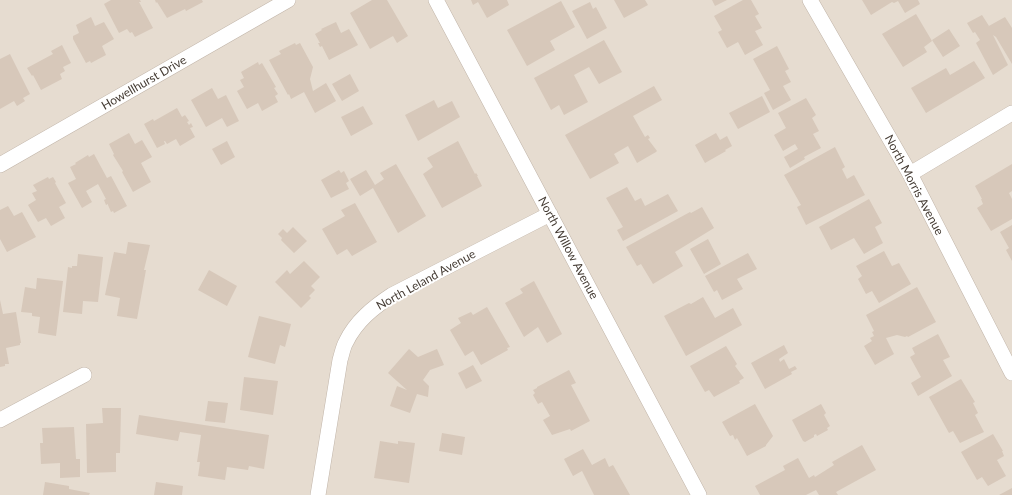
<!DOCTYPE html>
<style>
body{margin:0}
canvas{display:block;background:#f2ebe2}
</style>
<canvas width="1012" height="495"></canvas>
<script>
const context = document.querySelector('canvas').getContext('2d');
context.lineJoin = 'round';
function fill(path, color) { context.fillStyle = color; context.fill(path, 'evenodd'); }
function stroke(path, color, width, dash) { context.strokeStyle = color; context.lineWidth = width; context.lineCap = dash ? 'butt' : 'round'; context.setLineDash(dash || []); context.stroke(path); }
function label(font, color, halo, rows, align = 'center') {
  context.font = font + ' Lato,sans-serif'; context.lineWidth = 4; context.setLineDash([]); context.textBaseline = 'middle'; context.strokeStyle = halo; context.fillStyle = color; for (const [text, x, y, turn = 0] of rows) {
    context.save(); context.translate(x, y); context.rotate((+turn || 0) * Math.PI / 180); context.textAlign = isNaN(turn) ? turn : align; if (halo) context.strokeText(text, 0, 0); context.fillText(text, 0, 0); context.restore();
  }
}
const residential = new Path2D(`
 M0,0H1012V495H0Z`);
const building = new Path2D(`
 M111,0H140L141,2H139L153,28L135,37L132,32L130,33L127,29L119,33L104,4Z
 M155,0H202L203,2L186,11L185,9L167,18L157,2L156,3Z
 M372,0H387L408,36L397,43L393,36L370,49L350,13Z
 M471,0H507L509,5L487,18L478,2L473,5Z
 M614,0H645L648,5L624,18Z
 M712,0H727L715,6Z
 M743,0H751L759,14L755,16L762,28L755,31L763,45L745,55L738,42L727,48L718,32L722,30L714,16Z
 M862,0H918L920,4L905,13L898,1L894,3L892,2L871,15Z
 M561,1L575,27L550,41L555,50L527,66L507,30Z
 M590,2L593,9L596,7L607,28L587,39L572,11Z
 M916,14L932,41L924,47L927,52L903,67L882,34Z
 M982,15L989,26L987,27L1005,17L1012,28V64L996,37L993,35L1008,65L993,75L976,43L980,40L975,32L973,33L967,23Z
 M91,17L95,26L104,22L114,39L102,46L106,55L91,63L90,61L86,63L73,39V36L79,33L76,25Z
 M336,22L341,33L349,29L358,45L329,60L322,46L320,47L318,43H320L315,34L322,30L321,29Z
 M949,29L960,46L943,57L932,40Z
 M604,40L622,72L599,84L589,67L574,75L588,102L564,115L559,105L551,110L534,78Z
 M295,43L296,45L300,43L313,67L310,79L313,91L326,83L336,101L315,113L304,92L291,99L289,94L288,95L269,60L281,54L279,51Z
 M62,45L71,63L63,67L65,71L60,74L62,79L41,90L33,75L32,76L27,68L53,54L51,51Z
 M777,46L789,69L785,71L791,82L783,86L791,100L773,110L764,93L770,90L753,59Z
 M10,54L30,94L23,98L25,101L17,106L14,101L0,109V59Z
 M974,61L985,78L926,113L911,88L946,68L950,75Z
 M258,62L259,65L262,63L276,87L274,88L278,94L275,96L278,102L262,111L258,103L247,109L237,91L244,87L240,80L244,78L241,72Z
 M350,74L359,91L342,101L332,84Z
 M654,86L662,100L633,116L645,137L648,135L650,138L648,139L657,151L656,152L637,163L628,146L614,154L619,163L590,179L565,135Z
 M212,88L218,99L226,95L239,121L227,127L222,118L206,127L191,100Z
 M762,96L770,112L738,129L729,113Z
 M806,98L816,115L812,118L819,131L813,134L821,148L804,157L805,159L790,168L784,157L798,149L795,144L783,151L774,135L786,128L778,113Z
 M434,100L438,108L452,101L460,117L418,141L405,115Z
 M363,106L373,124L351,136L341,117Z
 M177,108L182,117L185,115L189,121L187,122L189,125L191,123L193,127L190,128L195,137L180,146L176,139L167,144L165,141H164L165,144L157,148L144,124L153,119L154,121Z
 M129,133L135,144L142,140L152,157L141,163L151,182L133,192L122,172L123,171L113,155L114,154L109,144Z
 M716,133L720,140L727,136L732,146L725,150L726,151L705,163L695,145Z
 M227,141L235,157L221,165L212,149Z
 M458,141L475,174L476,173L478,176H477L482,186L442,208L423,174L433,167L427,158Z
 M835,147L845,167L842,169L847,179L854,175L865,195L806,225L797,207L801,205L784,175Z
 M94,154L107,178L111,176L127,206L114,213L113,211L111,212L108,205V204L106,205L104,200L106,199L98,184L86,191L92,202L82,208L68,183L76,179L70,167L76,164L75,163L88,155L89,157Z
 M396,164L426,216L398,233L373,188L360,196L350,179L366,170L375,185L384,179L380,173Z
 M1012,164V191L1009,193L1012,199V219L991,231L977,208L983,204L981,199H982L975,186Z
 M339,170L341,173L344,171L349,181L346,183L349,189L331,198L321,180Z
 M48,177L49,179L53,177L56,182L55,183L66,203L59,207L65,218L51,226L46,218L38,222L28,205L36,200L32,193L37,191L33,185Z
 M627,187L635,201L641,198L645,206L668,194L678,211L623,241L617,230L623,227L606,198Z
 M869,199L882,223L875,227L883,243L864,254L854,238L831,250L819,227Z
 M355,203L377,242L352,256L347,249L337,255L322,229L345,216L341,210Z
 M8,206L14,216L22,212L36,237L7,252L0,239V210Z
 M702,207L714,228L675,252L683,266L653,284L641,264L637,266L626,247L690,212L691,213Z
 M1012,225V261L1006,250L1009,248L1000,232Z
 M293,227L307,241L294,253L281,240L282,238L278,234L283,229L287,233Z
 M708,239L721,264L704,274L690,249Z
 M128,242L150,245L144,270H146L137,319L117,316L120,298L105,295L114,252L126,254Z
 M884,251L892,266L899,263L911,284L879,303L872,291L866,294L858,279L862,276L856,266Z
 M748,253L757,269L737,279L743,289L722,300L717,290L714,292L705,276Z
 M78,254L103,257L98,302L83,301L82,314L63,312L68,267L72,268V266H77Z
 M304,261L320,277L311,286L315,290L309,296L311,298L301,308L275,282L287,270L290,274Z
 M209,270L237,286L227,306L198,290Z
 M37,278L63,281L56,336L38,333L40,317L32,316V313L21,312L25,287L36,289Z
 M534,281L562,334L547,343L538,327L524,337L505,303L523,293L520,289Z
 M917,287L936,322L908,337L907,336L905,337L897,335L886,338L894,354L875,365L864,346L872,341L870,338L874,336L872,332L874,331L866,315Z
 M703,297L715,318L733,308L742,325L686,356L664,316L689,303L691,304Z
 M0,300L3,314L16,312L21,343H20V345L6,348L9,364H5V366L0,367Z
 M487,307L510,347L507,348L508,350L481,365L473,351L465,356L450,330L461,323L458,318L471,312L473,315Z
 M259,316L291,324L285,347L280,345L275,364L248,357Z
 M938,334L950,357L943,360L952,376L918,396L911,383L921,377L910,357L915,354L912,348Z
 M784,345L788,353L779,359L780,362L784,359L789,369L795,366L797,369L791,372L792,374L765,389L751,363Z
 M726,346L737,364L735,366L744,378L739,381L740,383L714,397L709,390L705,392L690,366Z
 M409,349L418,357L437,349L444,365L430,370L423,380L429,386L428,397L417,394L410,413L390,406L397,386L407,390L388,373Z
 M473,365L482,381L466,389L458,373Z
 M569,370L576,383L571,385L590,421L571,431L570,429L552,435L543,420L550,416L542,402L538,404L533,395L535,393L533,390L537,388V387Z
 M244,377L278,381L273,415L240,410Z
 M961,379L975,402L973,403L978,413L975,415L984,432L960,443L953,431L949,433L929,397Z
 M208,401L228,403L225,423L205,421Z
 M755,404L773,436L766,445V446L747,456L737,438L735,440L733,435L730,436L722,422Z
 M821,404L826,413L824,415L830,426L827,428L828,430L817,436L816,434L814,435V437L805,442L803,441L792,420Z
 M102,408H121L120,453H116V472L87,473L86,424L103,423Z
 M139,415L269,435L264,469L249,466L248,470L227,467L225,480L198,476L200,462H197L201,435L180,432L178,441L136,434Z
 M74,427L76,459H80V477L60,478V463L41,464L40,443H43L42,428Z
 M442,433L465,437L462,455L439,451Z
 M993,434L1003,451H1002L1004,456L997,460L1006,476L988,486L982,477L977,480L961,452Z
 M380,441L398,444V441L415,443L409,483L374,478Z
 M862,445L876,470L836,492L838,495H819L816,490L806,495H760L755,486L785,470L783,466L798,458L809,478L814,475L815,477L834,465L832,462Z
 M583,449L592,465L605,458L609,467L613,465L630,495H594L582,471L573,476L564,459Z
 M45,482L69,486V489L90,493L89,495H43Z
 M156,482L183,486L182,495H154Z
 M1012,488V495H999Z`);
const street = new Path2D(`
 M436,0L699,495
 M810,0L910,174L1012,373
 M0,165L288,0
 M910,174L1012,113
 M0,420L84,375
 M318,495L340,360C342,354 343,347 346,342C356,321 374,307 392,295L550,214`);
const streetNames = [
 ["Howellhurst Drive",144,83,-30],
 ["North Morris Avenue",914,185,62],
 ["North Willow Avenue",568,248,62],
 ["North Leland Avenue",426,280,-29]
];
fill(residential, '#e6dcd0');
fill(building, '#d7c8ba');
stroke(street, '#c0b4a8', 16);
stroke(street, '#fff', 15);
label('12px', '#443b33', '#fff', streetNames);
</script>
